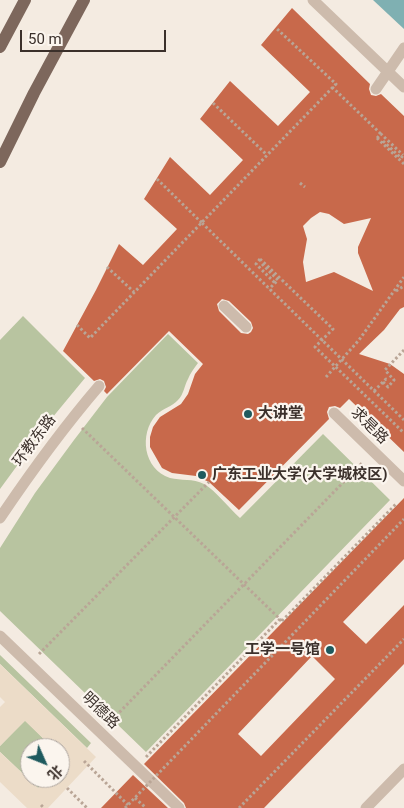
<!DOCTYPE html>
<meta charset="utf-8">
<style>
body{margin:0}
#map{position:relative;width:404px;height:808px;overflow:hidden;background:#f4ebe1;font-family:Roboto,"Noto Sans SC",sans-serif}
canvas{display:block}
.north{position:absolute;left:20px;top:738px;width:50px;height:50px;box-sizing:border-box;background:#fbf5ee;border:1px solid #aea6a0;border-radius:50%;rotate:134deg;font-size:14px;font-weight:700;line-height:20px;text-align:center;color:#3b302b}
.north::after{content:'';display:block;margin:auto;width:18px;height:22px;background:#1f5a5e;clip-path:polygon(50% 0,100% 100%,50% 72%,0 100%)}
.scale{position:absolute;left:20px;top:30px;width:146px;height:22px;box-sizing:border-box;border:2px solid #3b302b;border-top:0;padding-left:6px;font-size:15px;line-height:18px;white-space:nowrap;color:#3b302b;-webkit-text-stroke:4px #fbf5ee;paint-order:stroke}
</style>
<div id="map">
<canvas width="404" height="808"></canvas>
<div class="north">北</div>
<div class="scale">50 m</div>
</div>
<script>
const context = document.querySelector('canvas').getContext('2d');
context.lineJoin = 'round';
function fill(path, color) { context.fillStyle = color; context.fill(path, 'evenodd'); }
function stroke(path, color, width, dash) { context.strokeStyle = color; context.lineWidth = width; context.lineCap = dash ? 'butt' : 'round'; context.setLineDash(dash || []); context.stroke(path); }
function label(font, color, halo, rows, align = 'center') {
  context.font = font + ' Roboto,"Noto Sans SC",sans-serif'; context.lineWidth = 4.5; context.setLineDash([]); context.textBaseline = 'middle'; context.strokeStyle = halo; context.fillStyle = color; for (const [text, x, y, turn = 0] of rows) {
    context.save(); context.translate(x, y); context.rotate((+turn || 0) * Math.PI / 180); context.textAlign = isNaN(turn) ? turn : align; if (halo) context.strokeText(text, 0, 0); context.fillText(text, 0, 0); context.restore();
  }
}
const green = new Path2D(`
 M23,316L85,378L52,418L0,489V340Z
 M168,334L198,363C194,368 190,374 188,379C184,386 184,394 178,400C172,407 163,408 156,415C139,434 143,469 170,478C181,481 193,478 204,484C216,491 229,508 240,518L323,434L390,500L146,752L0,611V548L35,493L74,440L107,397Z
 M0,655L91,743L87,748L0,664Z
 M25,720L53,748H30V778H47L38,788L0,752V746Z`);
const plaza = new Path2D(`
 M0,664L96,757L48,808H27L0,782V752L38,788L47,778H60V765L65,759L60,754V748H53L25,721L0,746V707L5,702L0,697Z`);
const water = new Path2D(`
 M373,0H404V29Z`);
const building = new Path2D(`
 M292,8L370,84L369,89L371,95L376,96L381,94L404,116V307L400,309L384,330L359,354L390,364L404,374V452L349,399L340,408L335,406L329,407L327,412L329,419L239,510L209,482L196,476L172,473L162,468L150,447V437L153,427L160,417L181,404L188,394L195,374L203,364L169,331L107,394L104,391L106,387L104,381L100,379L94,381L63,351L96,290L119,244L143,265L177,229L144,199L170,157L210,195L243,160L200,119L230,81L278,126L310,92L261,45ZM320,212L329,214L344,224L371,218L358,247V253L373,291L334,272L306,282L303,262L307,239L303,226L311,218ZM222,299L229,301L251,322L253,328L251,332L248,334L241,333L219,311L217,304Z
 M404,498V559L343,622L366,644L404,605V664L264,808H186L184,803L144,764ZM312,656L335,679L261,756L238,734Z
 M133,775L168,808H101Z`);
const path = new Path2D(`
 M213,103L267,155
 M377,138L404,164
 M383,141L401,158L404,154
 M157,179L202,223
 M300,183L305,187
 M260,259L282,280
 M262,264L278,280L269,289
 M107,267L134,292
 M396,291L404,286
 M77,325L90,338L336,84L276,28
 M326,377L359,340L404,277
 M383,382L388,387L394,380L385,370L404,350
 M374,391L386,379L388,380
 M82,428L283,622
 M282,621L397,503
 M39,654L209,482
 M109,723L363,462
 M146,757L280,619
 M84,761L128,805
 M67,788L87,808
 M135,798L146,808
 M41,805L44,808
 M239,808L404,639`);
const service = new Path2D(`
 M313,0L404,87
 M376,89L404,48
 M224,306L246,327
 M334,413L404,481
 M0,518C31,472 63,428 99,386
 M0,636L179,808
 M366,808L404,769`);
const primary = new Path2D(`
 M0,47L25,0
 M0,162L34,93L84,0`);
const pathBridge = new Path2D(`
 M332,87L381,134
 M377,138L381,134L403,155
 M202,223L404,420
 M260,259L256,264L275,283
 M282,280L333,329L315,347L404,433
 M125,808L404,519`);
const markers = [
 [248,414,5,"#1f5a5e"],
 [202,475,5,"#1f5a5e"],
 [330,650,5,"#1f5a5e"]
];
const poiNames = [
 ["大讲堂",258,414],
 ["广东工业大学(大学城校区)",212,475],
 ["工学一号馆",320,650,"right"]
];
const streetNames = [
 ["求是路",369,426,44],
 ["环教东路",35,441,-53],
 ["明德路",100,711,44]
];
fill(green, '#b8c4a0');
fill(plaza, '#ecdcc8');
fill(water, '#7fb0b2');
fill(building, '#c8694b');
stroke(path, '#b9a596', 3, [2.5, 2.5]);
stroke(service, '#cdbbac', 11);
stroke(primary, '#7d675c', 12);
stroke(pathBridge, '#b9a596', 3, [2.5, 2.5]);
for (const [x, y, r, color] of markers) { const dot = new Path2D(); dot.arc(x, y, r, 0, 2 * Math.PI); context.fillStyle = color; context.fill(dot); stroke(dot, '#fbf5ee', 2); }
label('bold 15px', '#3b302b', '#fbf5ee', poiNames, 'left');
label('15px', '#3b302b', '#fbf5ee', streetNames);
</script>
